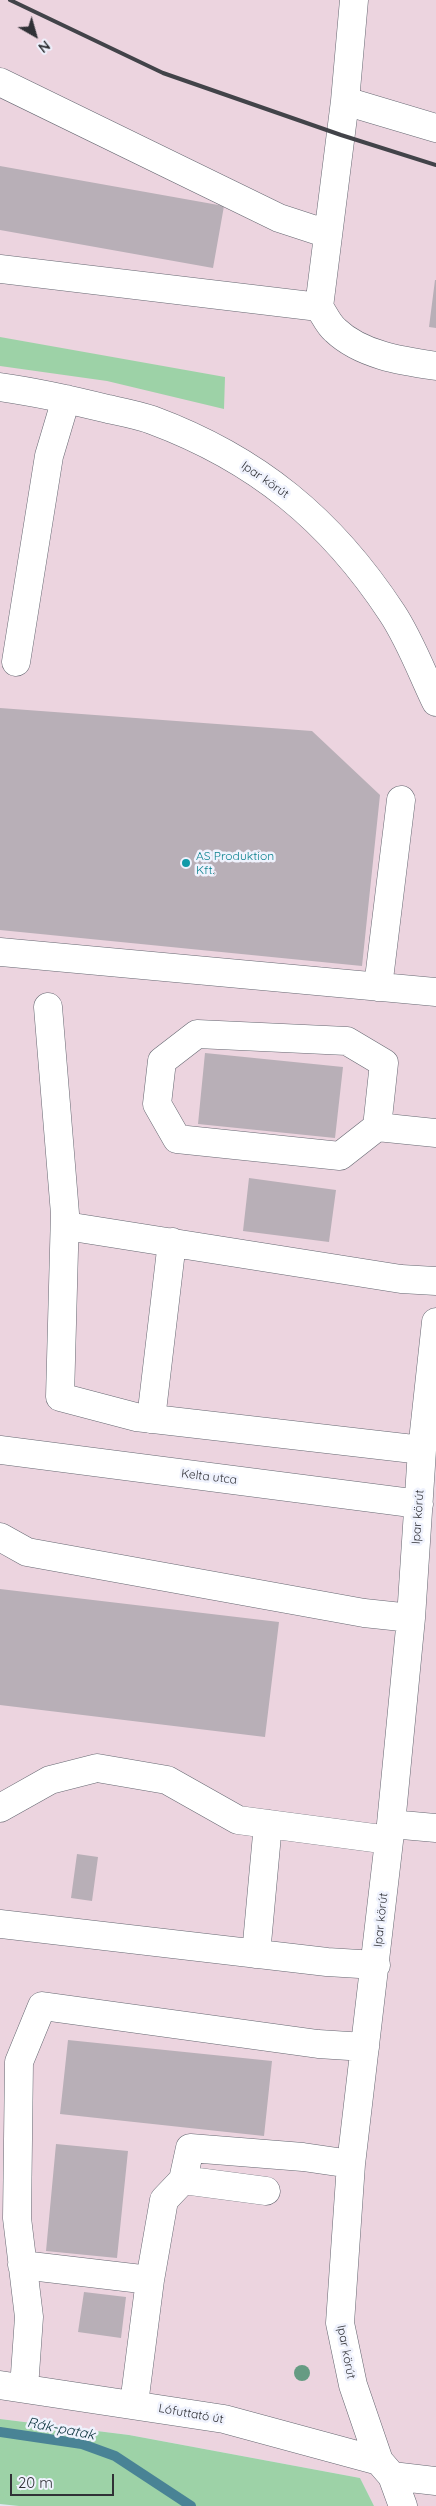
<!DOCTYPE html>
<meta charset="utf-8">
<style>
body{margin:0}
#map{position:relative;width:436px;height:2506px;overflow:hidden;background:#e2e5f0;font-family:Quicksand,sans-serif}
canvas{display:block}
.north{position:absolute;left:10px;top:10px;width:50px;height:50px;-webkit-text-stroke:4px #eff2fd;paint-order:stroke;rotate:142deg;font-size:14px;font-weight:700;line-height:20px;text-align:center;color:#303136}
.north::after{content:'';display:block;margin:auto;width:18px;height:22px;background:#303136;clip-path:polygon(50% 0,100% 100%,50% 72%,0 100%)}
.scale{position:absolute;left:10px;top:2474px;width:104px;height:22px;box-sizing:border-box;border:2px solid #303136;border-top:0;padding-left:6px;font-size:15px;line-height:18px;white-space:nowrap;color:#303136;-webkit-text-stroke:4px #eff2fd;paint-order:stroke}
</style>
<div id="map">
<canvas width="436" height="2506"></canvas>
<div class="north">N</div>
<div class="scale">20 m</div>
</div>
<script>
const context = document.querySelector('canvas').getContext('2d');
context.lineJoin = 'round';
function fill(path, color) { context.fillStyle = color; context.fill(path, 'evenodd'); }
function stroke(path, color, width, dash) { context.strokeStyle = color; context.lineWidth = width; context.lineCap = dash ? 'butt' : 'round'; context.setLineDash(dash || []); context.stroke(path); }
function label(font, color, halo, rows, align = 'center') {
  context.font = font + ' Quicksand,sans-serif'; context.lineWidth = 5; context.setLineDash([]); context.textBaseline = 'middle'; context.strokeStyle = halo; context.fillStyle = color; for (const [text, x, y, turn = 0] of rows) {
    context.save(); context.translate(x, y); context.rotate((+turn || 0) * Math.PI / 180); context.textAlign = isNaN(turn) ? turn : align; if (halo) context.strokeText(text, 0, 0); context.fillText(text, 0, 0); context.restore();
  }
}
const industrial = new Path2D(`
 M0,0H436V2506H374L360,2478L129,2435L0,2419Z`);
const green = new Path2D(`
 M0,337L225,377L224,409L107,381L0,366Z
 M0,2419L129,2435L360,2478L374,2506H19L0,2504Z`);
const stream = new Path2D(`
 M0,2432L82,2444L115,2456L191,2506`);
const building = new Path2D(`
 M0,166L224,206L213,268L0,230Z
 M435,280H436V328L429,327Z
 M0,708L312,731L380,795L362,966L0,930Z
 M205,1053L343,1067L335,1138L198,1124Z
 M249,1178L336,1190L329,1242L243,1231Z
 M0,1589L279,1622L265,1737L0,1705Z
 M77,1854L98,1857L92,1901L71,1898Z
 M68,2040L272,2061L264,2136L60,2114Z
 M56,2144L128,2151L117,2258L46,2251Z
 M84,2292L126,2297L121,2338L78,2332Z`);
const minor = new Path2D(`
 M0,82L279,218L328,234
 M345,101L354,0
 M436,128L345,101L319,307C324,314 328,324 335,330C361,355 402,361 436,366
 M0,269L319,307
 M0,387C36,392 72,400 108,409C122,412 138,415 152,420C257,459 331,520 392,613C410,640 422,673 436,702
 M16,662L49,456L66,399
 M0,952L436,992
 M378,987L401,800
 M48,1007L66,1226L401,1279L436,1281
 M377,1127L384,1063L347,1041L197,1034L162,1061L157,1104L177,1139L340,1156L377,1127L436,1133
 M65,1213L60,1397L136,1417L422,1450
 M151,1419L172,1242
 M0,1450L419,1504
 M0,1537L27,1552L364,1613L411,1618
 M0,1808L50,1780L97,1768L167,1780L238,1820L389,1840
 M391,1824L436,1828
 M0,1924L327,1962L376,1965
 M256,1954L268,1824
 M183,2180L190,2148L303,2157L351,2164
 M22,2265L150,2280L164,2200L183,2180L266,2191
 M0,2385L224,2419L379,2461
 M24,2388L29,2317L17,2218L19,2062L42,2006L318,2044L365,2047
 M134,2404L150,2280
 M392,2476L436,2481
 M403,2506L392,2476L379,2461L353,2385L340,2323L351,2164L391,1824L411,1618L422,1450L436,1322`);
const rail = new Path2D(`
 M10,0L163,73L341,135L436,165`);
const trees = [
 [302,2373]
];
const markers = [
 [186,863,5,"#0f9aa8"]
];
const streetNames = [
 ["Ipar körút",265,480,35],
 ["Kelta utca",209,1477,7],
 ["Ipar körút",418,1517,-86],
 ["Ipar körút",381,1920,-84],
 ["Ipar körút",346,2352,79],
 ["Lófuttató út",191,2414,10]
];
const cultureNames = [
 ["AS Produktion",196,856],
 ["Kft.",196,870]
];
const waterNames = [
 ["Rák-patak",61,2429,11]
];
fill(industrial, '#ecd4df');
fill(green, '#9dd2a7');
stroke(stream, '#498395', 10);
fill(building, '#b8afb7');
stroke(minor, '#666872', 29);
stroke(minor, '#fff', 28);
stroke(rail, '#424349', 4);
context.fillStyle = '#669b83';
for (const [x, y] of trees) { context.beginPath(); context.arc(x, y, 8, 0, 2 * Math.PI); context.fill(); }
for (const [x, y, r, color] of markers) { const dot = new Path2D(); dot.arc(x, y, r, 0, 2 * Math.PI); context.fillStyle = color; context.fill(dot); stroke(dot, '#eff2fd', 2); }
label('12px', '#303136', '#eff2fd', streetNames);
label('12px', '#0d838f', '#eff2fd', cultureNames, 'left');
label('italic 14px', '#0c343e', '#eff2fd', waterNames);
</script>
